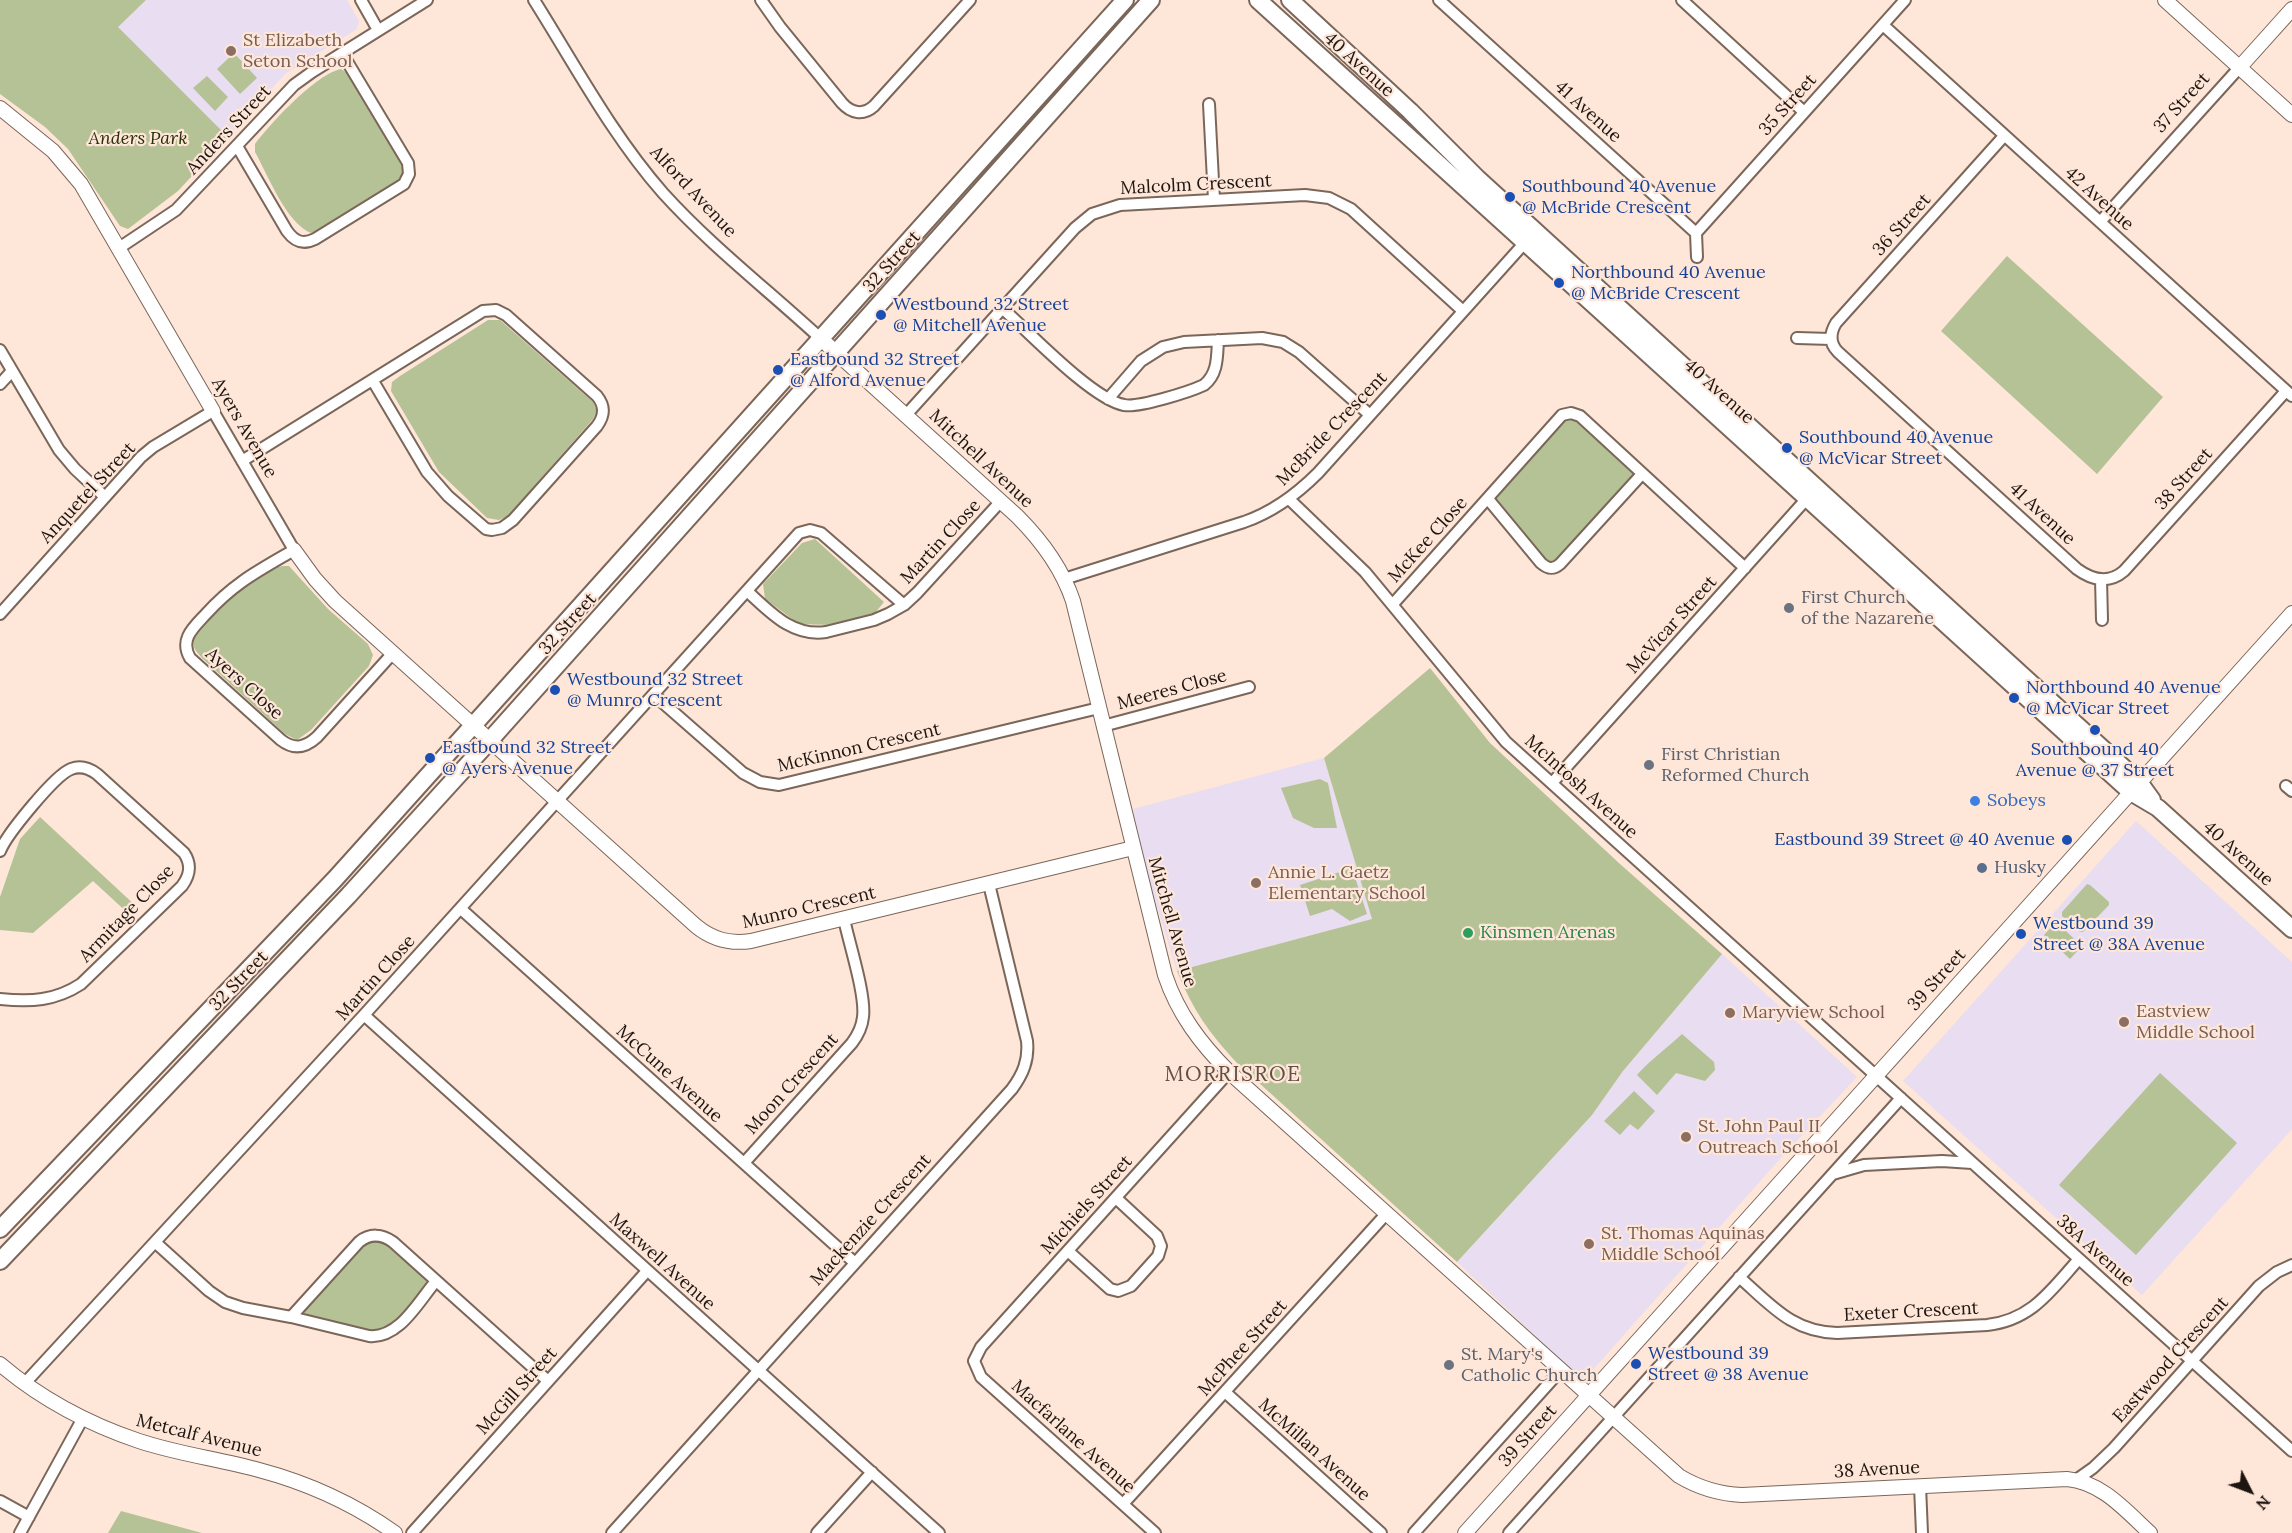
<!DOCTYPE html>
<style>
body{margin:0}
#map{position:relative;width:2292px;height:1533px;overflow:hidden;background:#fee6d8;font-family:Lora,serif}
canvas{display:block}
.north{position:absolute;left:2220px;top:1461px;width:60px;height:60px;-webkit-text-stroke:4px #fee6d8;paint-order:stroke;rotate:132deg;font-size:16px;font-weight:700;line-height:24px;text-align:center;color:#1d1510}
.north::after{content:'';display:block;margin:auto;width:21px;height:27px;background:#1d1510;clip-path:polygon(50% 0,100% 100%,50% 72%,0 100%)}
</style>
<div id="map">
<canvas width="2292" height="1533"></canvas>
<div class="north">N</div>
</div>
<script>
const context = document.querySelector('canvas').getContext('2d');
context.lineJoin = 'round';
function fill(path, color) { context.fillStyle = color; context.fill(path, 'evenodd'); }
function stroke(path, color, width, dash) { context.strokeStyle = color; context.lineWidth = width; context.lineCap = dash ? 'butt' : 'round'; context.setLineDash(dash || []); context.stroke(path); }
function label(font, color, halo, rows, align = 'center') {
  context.font = font + ' Lora,serif'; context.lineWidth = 4.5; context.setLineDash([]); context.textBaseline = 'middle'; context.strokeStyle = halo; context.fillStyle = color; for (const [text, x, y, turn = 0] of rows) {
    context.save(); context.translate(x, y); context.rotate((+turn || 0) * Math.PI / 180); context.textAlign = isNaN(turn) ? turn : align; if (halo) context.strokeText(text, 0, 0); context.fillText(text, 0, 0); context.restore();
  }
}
const education = new Path2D(`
 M146,0H347L359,21L357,29L285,74L228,137L117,27Z
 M1324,758L1372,919L1177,971L1139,848L1133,809Z
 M2136,821L2292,962V1129L2142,1295L1903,1081Z
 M1722,954L1857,1077L1779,1160L1583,1381L1457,1262L1592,1115L1623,1071Z`);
const green = new Path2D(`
 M0,0H146L118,27L228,137L178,191L128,229L120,226L68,149L45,127L0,94Z
 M234,53L257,78L240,94L217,69Z
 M341,69L349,74L402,161L404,171L399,180L319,230L311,233C286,223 268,175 255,152V144C271,123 316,74 341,69Z
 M207,76L228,97L215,111L193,88Z
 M2007,256L2163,397L2097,474L1941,331Z
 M488,320H500L593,402L597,411L593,419L508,516L499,520L487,518L439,472L391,391L392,382L400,376Z
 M1571,413L1642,474L1549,569L1488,499Z
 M815,539L884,602L875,613L831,625L799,624L765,599L763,584L802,543Z
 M289,566L328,609L368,644L373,655L369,666L311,730L297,740L285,734L202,658C197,652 191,647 194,638C201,616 254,578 275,568C279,566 284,566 289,566Z
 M1430,668L1490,743L1620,864L1722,954L1623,1071L1592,1115L1457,1262L1237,1063C1208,1031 1194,1012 1177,971L1372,919L1324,758Z
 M1320,779L1328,783L1337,828H1314L1293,818L1281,788Z
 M40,817L138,908L131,916L93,881L33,933L0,930V897L20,839Z
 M1352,868L1367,914L1350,921L1332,909L1310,916L1300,885Z
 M2087,884L2090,885L2109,902V905L2083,932H2080L2062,916V912Z
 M2056,922L2082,946L2070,959L2044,935Z
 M1682,1034L1714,1062L1715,1070L1705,1081L1676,1073L1657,1095L1637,1075C1650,1060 1667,1048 1682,1034Z
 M2160,1073L2237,1143L2136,1255L2059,1185Z
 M1634,1091L1655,1111L1638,1130L1630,1124L1620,1135L1604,1121Z
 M377,1235L436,1281L387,1334L291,1317L359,1242Z
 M121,1511L202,1533H108Z`);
const minor = new Path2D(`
 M361,0L378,30
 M534,0C575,65 612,135 663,193C711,246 768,290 820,338
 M761,0L780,27L842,103C851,113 863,116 874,106L970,0
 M1439,0L1696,233L1697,257
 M1682,0L1804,112
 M1883,25L2292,396
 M1209,104L1214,200
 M2004,136L1836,323C1830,333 1829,343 1838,352L2077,569C2092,580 2109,584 2124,571L2286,391
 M237,146L287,231C295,242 303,245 315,239L404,184L409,174L408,163L342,53
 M2100,222L2239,68
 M1696,233L1905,0
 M119,248L176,210L294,85L312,72L427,0
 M1002,308C1029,332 1092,399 1124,405C1138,408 1189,392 1204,385C1218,374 1217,357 1218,340
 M1797,338L1831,339
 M0,350L59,450L75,469L105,497
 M0,384L12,371
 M1108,399L1141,361L1163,347L1184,342L1262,338L1283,342L1299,352L1370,415
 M906,415L1075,228L1092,214L1120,205L1305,195L1329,198L1351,209L1463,311
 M242,461L483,311L496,310L506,315L597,396C605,406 605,415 597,426L513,520L502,528L492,530L486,529L448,496L427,472L373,381
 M1289,499L1365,572L1506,742L2292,1451
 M1488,499L1541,563C1548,569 1553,570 1560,564L1642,474
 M1064,579L1244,522C1273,512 1296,495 1318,473L1529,238
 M2101,579L2102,620
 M747,591C770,612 792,637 826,632L874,620L888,614L904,605L917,593L1001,501
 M1393,604L1562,415L1571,413L1580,416L1745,568
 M0,614L141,457L153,447L213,411L294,550C258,571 234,583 206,614C194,627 179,639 190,658L281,740C294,750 305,748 317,737L393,653
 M654,695L743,773L760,782L779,785L1099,708
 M1103,726L1249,687
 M1552,783L1810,495
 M2286,786L2292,791
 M0,851C7,834 55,775 71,769C81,765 89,768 97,774L184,853C192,865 190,875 182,886L81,984C55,1001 31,1002 0,999
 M461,909L855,1263
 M364,1015L939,1533
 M744,1163L852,1043C858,1035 862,1027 863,1017C866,995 849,943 844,919
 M1833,1174L1864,1165L1942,1161L1972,1163
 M156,1243L209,1291L225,1302L243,1308L291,1317L369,1336C399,1339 418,1302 436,1281
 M1068,1251L1110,1289L1118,1291L1131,1286L1158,1256L1161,1246L1157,1236L1116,1198
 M1739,1277C1771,1305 1792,1332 1837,1333L1987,1325C2032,1320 2051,1290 2079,1259
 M291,1317L359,1242C370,1233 382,1234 393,1242L548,1381
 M25,1383L364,1015L799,533L810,530L821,533L904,605
 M1225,1392L1381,1533
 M2076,1480L2093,1468L2114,1448L2259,1286L2277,1272L2292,1265
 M1920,1486L1922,1533
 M0,1501L29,1517
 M1123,1504L1387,1213
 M20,1533L83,1418
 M412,1533L647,1271
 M612,1533L1012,1089C1023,1074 1029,1060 1027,1041L989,884
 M817,1533L872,1472
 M1155,1533L981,1377L974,1361L981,1347L1229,1072
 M1414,1533L1560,1371
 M1509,1533L1901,1098`);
const tertiary = new Path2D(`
 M2165,0L2292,115
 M2239,68L2292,9
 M0,108L53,151L81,184L213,411
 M820,338L1017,516C1042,541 1062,568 1073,601L1165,975C1178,1014 1201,1044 1229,1072L1679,1476C1699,1488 1718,1494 1742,1495L2067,1479C2102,1482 2126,1511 2150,1533
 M294,550L315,579L335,601L696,926C713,940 730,944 751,941L1133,848
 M0,1364C41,1399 89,1424 139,1441C178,1454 219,1459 259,1470C308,1483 354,1504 395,1533
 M1465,1533L2292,613`);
const secondary = new Path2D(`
 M1258,0L2131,792L2158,808L2292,929
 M1290,0L1410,111L1478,179L2139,782L2152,800
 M0,1229L335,879L1125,0
 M0,1261L348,896L482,749L1151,0`);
const markers = [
 [231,51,6,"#8d6e63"],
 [1510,197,6,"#1a4fb4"],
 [1559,283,6,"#1a4fb4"],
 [881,315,6,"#1a4fb4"],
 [778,370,6,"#1a4fb4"],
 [1787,448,6,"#1a4fb4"],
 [1789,608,6,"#6b7280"],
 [555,690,6,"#1a4fb4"],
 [2014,698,6,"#1a4fb4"],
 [2095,730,6,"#1a4fb4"],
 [430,758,6,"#1a4fb4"],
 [1649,765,6,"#6b7280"],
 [1975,801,6,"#3f7fe0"],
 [2067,840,6,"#1a4fb4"],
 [1982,868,6,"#5c6f8a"],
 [1256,883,6,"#8d6e63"],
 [1468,933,6,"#2e9e5b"],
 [2021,934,6,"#1a4fb4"],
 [1730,1013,6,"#8d6e63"],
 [2124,1022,6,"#8d6e63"],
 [1686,1137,6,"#8d6e63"],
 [1589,1244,6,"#8d6e63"],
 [1636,1364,6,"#1a4fb4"],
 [1449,1365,6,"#6b7280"]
];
const educationNames = [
 ["St Elizabeth",243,41],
 ["Seton School",243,62],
 ["Annie L. Gaetz",1268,873],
 ["Elementary School",1268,894],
 ["Eastview",2136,1012],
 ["Middle School",2136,1033],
 ["Maryview School",1742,1013],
 ["St. John Paul II",1698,1127],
 ["Outreach School",1698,1148],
 ["St. Thomas Aquinas",1601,1234],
 ["Middle School",1601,1255]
];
const streetNames = [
 ["40 Avenue",1359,65,42],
 ["37 Street",2182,103,-48],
 ["35 Street",1788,105,-48],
 ["41 Avenue",1588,112,42],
 ["Anders Street",229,130,-47],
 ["Malcolm Crescent",1196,185,-3],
 ["Alford Avenue",693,192,47],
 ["42 Avenue",2099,199,42],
 ["36 Street",1902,225,-48],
 ["32 Street",892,262,-48],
 ["40 Avenue",1719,392,42],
 ["Ayers Avenue",244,428,60],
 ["McBride Crescent",1332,429,-46],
 ["Mitchell Avenue",981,459,43],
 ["38 Street",2184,479,-48],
 ["Anquetel Street",88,493,-47],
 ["41 Avenue",2042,514,43],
 ["McKee Close",1428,540,-48],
 ["Martin Close",941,542,-47],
 ["32 Street",568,624,-48],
 ["McVicar Street",1672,625,-48],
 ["Ayers Close",244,684,42],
 ["Meeres Close",1172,690,-15],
 ["McKinnon Crescent",859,748,-13],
 ["McIntosh Avenue",1581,787,42],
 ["40 Avenue",2238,854,42],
 ["Munro Crescent",809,908,-13],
 ["Armitage Close",127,914,-46],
 ["Mitchell Avenue",1172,922,74],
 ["Martin Close",376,978,-48],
 ["39 Street",1937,980,-48],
 ["32 Street",239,981,-46],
 ["McCune Avenue",669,1074,42],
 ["Moon Crescent",792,1084,-48],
 ["Michiels Street",1087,1205,-48],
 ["Mackenzie Crescent",871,1220,-48],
 ["38A Avenue",2095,1251,42],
 ["Maxwell Avenue",662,1262,42],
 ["Exeter Crescent",1911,1312,-3],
 ["McPhee Street",1243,1348,-48],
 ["Eastwood Crescent",2171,1360,-48],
 ["McGill Street",517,1391,-48],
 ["Metcalf Avenue",199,1436,14],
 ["39 Street",1528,1436,-48],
 ["Macfarlane Avenue",1073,1437,42],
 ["McMillan Avenue",1314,1450,42],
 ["38 Avenue",1877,1470,-3]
];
const parkNames = [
 ["Anders Park",138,139]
];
const transitNames = [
 ["Southbound 40 Avenue",1522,187],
 ["@ McBride Crescent",1522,208],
 ["Northbound 40 Avenue",1571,273],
 ["@ McBride Crescent",1571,294],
 ["Westbound 32 Street",893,305],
 ["@ Mitchell Avenue",893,326],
 ["Eastbound 32 Street",790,360],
 ["@ Alford Avenue",790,381],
 ["Southbound 40 Avenue",1799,438],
 ["@ McVicar Street",1799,459],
 ["Westbound 32 Street",567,680],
 ["@ Munro Crescent",567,701],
 ["Northbound 40 Avenue",2026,688],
 ["@ McVicar Street",2026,709],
 ["Eastbound 32 Street",442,748],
 ["@ Ayers Avenue",442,769],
 ["Southbound 40",2095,750,"center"],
 ["Avenue @ 37 Street",2095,771,"center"],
 ["Eastbound 39 Street @ 40 Avenue",2055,840,"right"],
 ["Westbound 39",2033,924],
 ["Street @ 38A Avenue",2033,945],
 ["Westbound 39",1648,1354],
 ["Street @ 38 Avenue",1648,1375]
];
const worshipNames = [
 ["First Church",1801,598],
 ["of the Nazarene",1801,619],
 ["First Christian",1661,755],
 ["Reformed Church",1661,776],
 ["St. Mary's",1461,1355],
 ["Catholic Church",1461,1376]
];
const shopNames = [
 ["Sobeys",1987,801]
];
const serviceNames = [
 ["Husky",1994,868]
];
const leisureNames = [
 ["Kinsmen Arenas",1480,933]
];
const quarterNames = [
 ["MORRISROE",1233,1075]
];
fill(education, '#e8ddf1');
fill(green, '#b5c295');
stroke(minor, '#7b665a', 14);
stroke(tertiary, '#7b665a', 16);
stroke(secondary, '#7b665a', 20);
stroke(minor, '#fff', 10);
stroke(tertiary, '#fff', 14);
stroke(secondary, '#fff', 16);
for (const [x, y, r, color] of markers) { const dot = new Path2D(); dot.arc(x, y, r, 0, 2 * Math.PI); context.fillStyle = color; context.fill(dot); stroke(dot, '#fee6d8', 2); }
label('18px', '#785e54', '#fee6d8', educationNames, 'left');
label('18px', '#1d1510', '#fee6d8', streetNames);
label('italic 18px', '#273006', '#fee6d8', parkNames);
label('18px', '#164399', '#fee6d8', transitNames, 'left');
label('18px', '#5b616d', '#fee6d8', worshipNames, 'left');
label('18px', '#366cbe', '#fee6d8', shopNames, 'left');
label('18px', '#4e5e75', '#fee6d8', serviceNames, 'left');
label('18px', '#27864d', '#fee6d8', leisureNames, 'left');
context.letterSpacing = '1.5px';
label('21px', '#635044', '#fee6d8', quarterNames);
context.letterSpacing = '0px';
</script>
